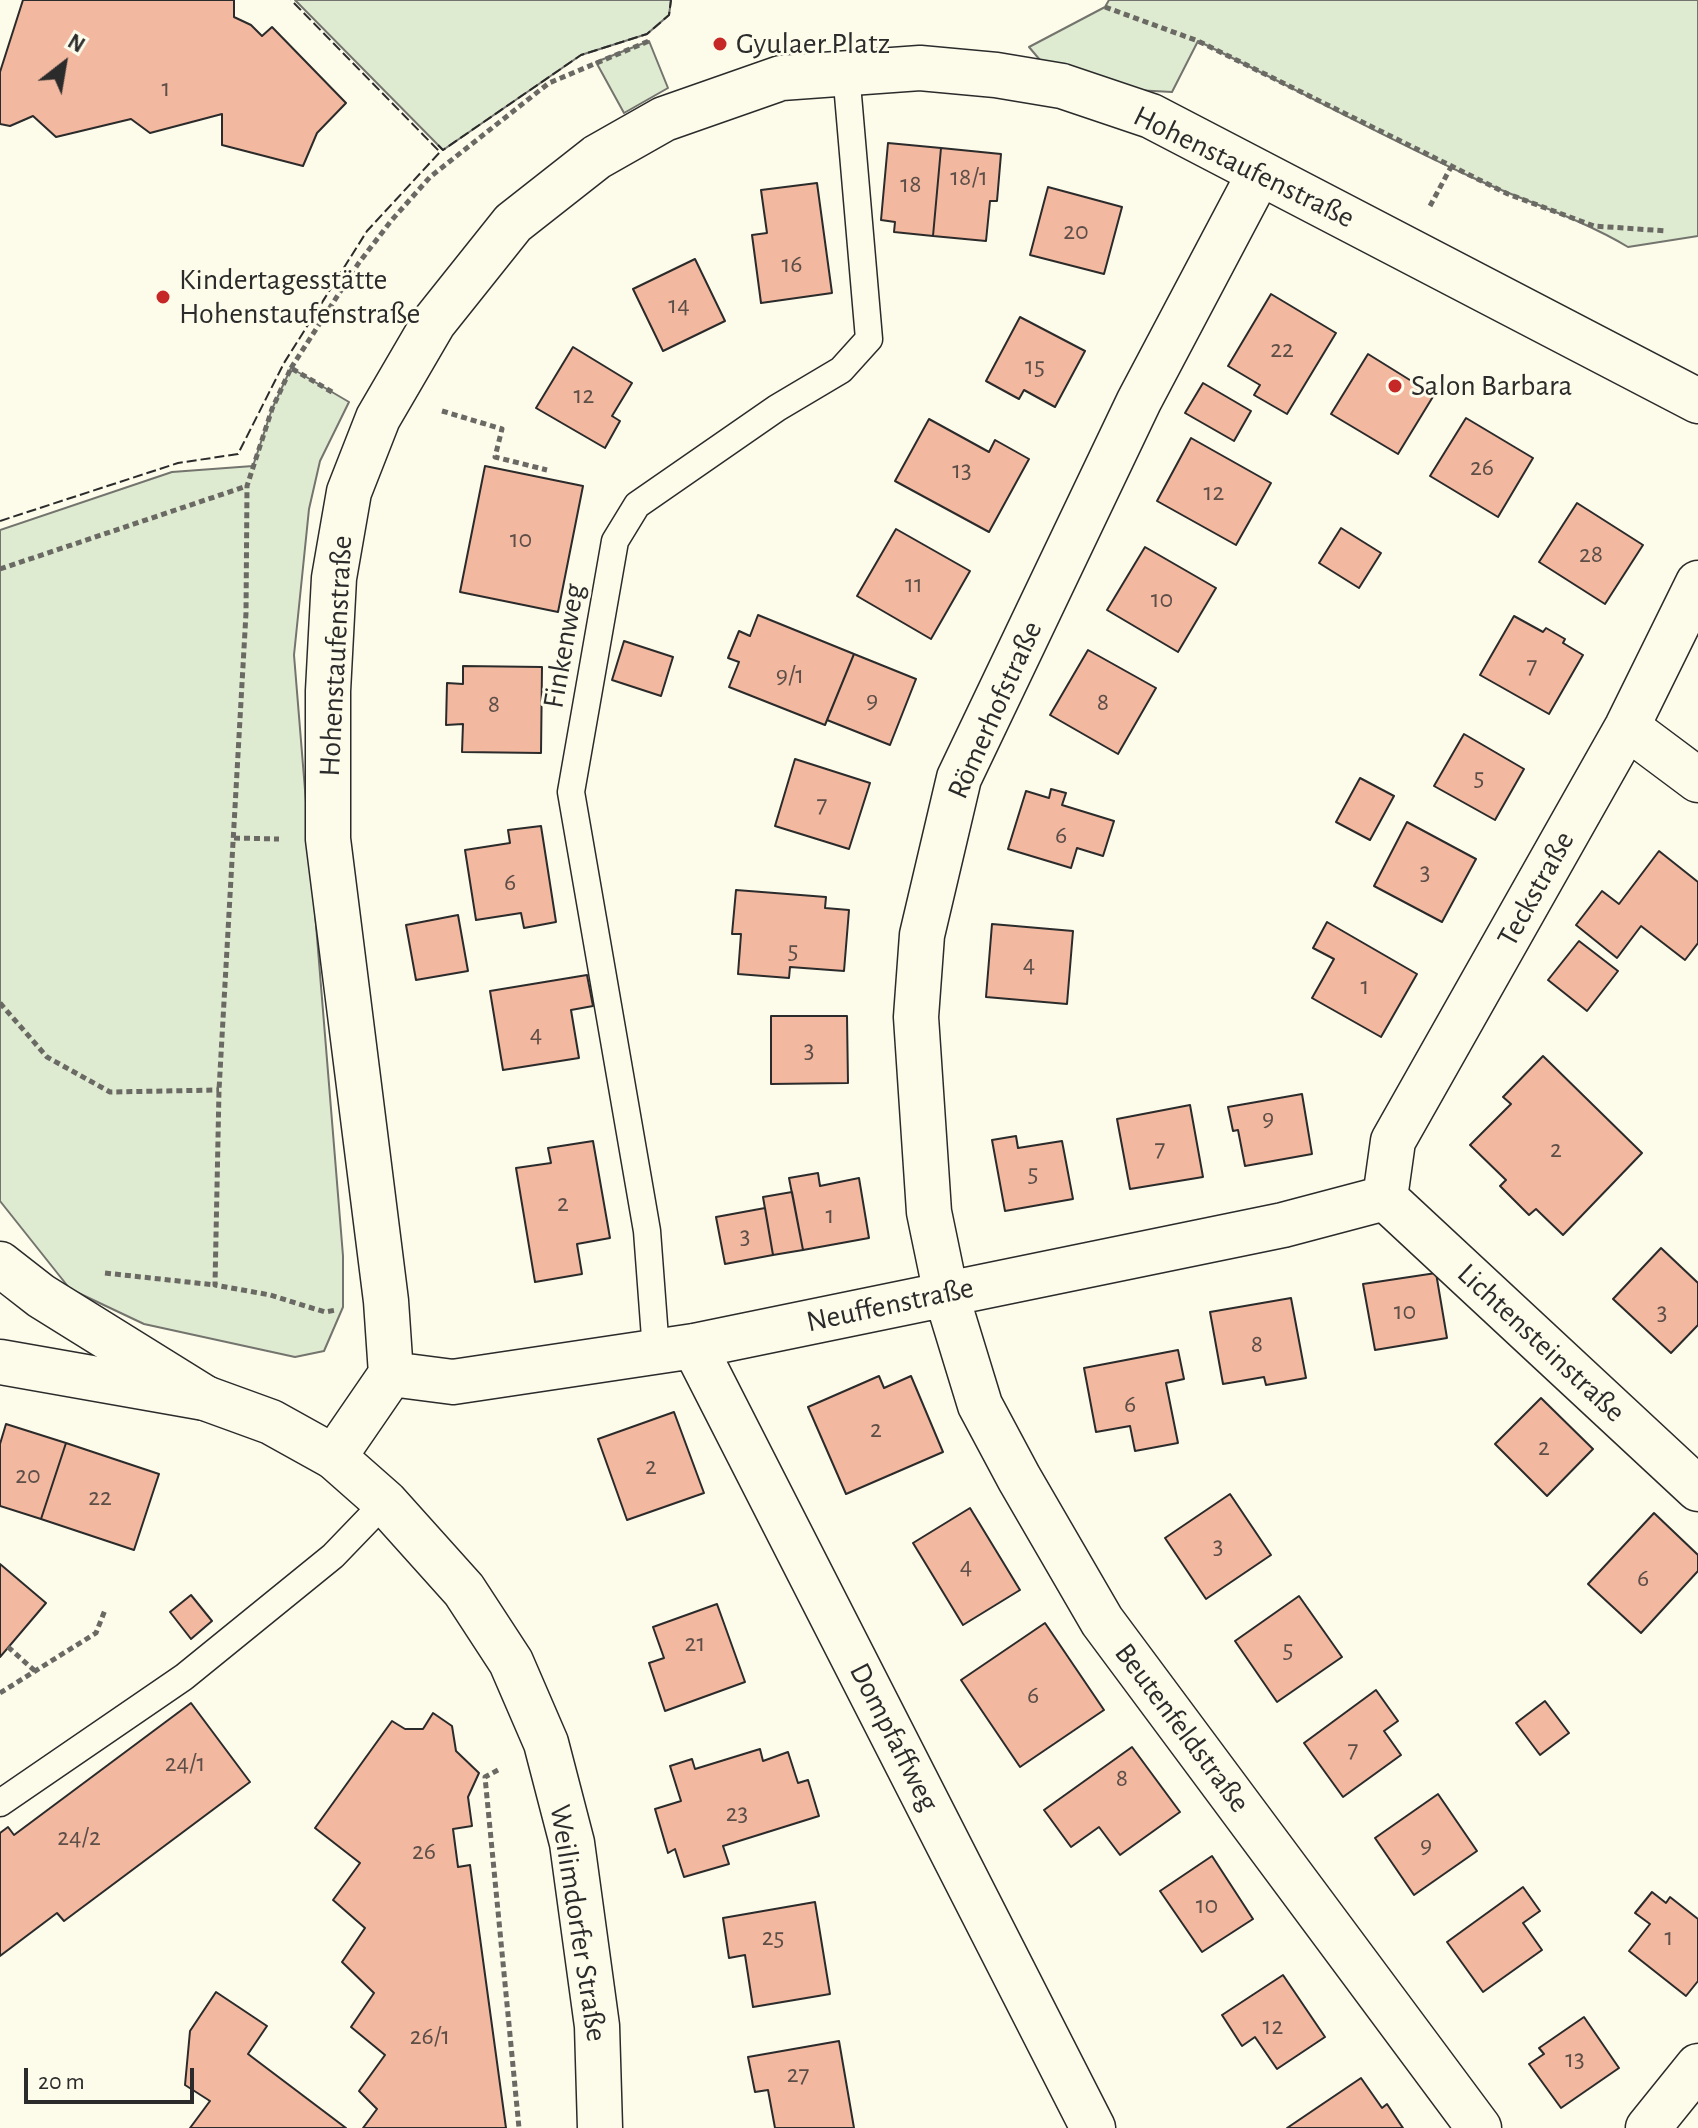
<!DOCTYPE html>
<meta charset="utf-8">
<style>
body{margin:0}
#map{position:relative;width:1698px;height:2128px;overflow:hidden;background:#fdfbea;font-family:"Alegreya Sans",sans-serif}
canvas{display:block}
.north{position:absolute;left:24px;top:24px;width:80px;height:80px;-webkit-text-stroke:6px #fdfbea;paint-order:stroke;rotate:31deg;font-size:22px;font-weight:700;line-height:32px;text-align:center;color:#2b2b2b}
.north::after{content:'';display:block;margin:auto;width:28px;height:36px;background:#2b2b2b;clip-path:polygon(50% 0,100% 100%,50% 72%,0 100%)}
.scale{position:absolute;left:24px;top:2068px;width:170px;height:36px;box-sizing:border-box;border:4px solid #2b2b2b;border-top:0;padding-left:10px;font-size:24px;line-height:28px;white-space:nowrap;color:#2b2b2b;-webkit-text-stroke:6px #fdfbea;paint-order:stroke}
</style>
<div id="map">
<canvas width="1698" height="2128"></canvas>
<div class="north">N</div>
<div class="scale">20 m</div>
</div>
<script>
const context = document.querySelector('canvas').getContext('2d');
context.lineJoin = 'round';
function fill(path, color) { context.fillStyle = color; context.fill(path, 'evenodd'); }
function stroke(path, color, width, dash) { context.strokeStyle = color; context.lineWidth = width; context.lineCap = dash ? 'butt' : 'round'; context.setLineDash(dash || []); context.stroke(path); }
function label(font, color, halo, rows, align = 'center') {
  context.font = font + ' "Alegreya Sans",sans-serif'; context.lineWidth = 6; context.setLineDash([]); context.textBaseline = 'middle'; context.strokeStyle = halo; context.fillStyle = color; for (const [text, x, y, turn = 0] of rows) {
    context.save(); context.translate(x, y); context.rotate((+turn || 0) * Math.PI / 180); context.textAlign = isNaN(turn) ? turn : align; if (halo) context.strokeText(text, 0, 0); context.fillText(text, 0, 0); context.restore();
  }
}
const green = new Path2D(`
 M295,0H671L669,15L647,34L581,55L443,150Z
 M1109,0H1698V236L1628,247C1578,217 1520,200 1467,175C1376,133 1288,85 1198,41L1172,92L1062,86L1029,47L1105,7Z
 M649,41L668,88L624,113L596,62Z
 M291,368L349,402L320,461L309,509L294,655L343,1256V1307L324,1351L295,1357L144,1324L70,1289L0,1201V530L172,472L253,466L272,409Z`);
const building = new Path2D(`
 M23,0H234V17L251,25L262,36L272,27L346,103L317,133L303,166L222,145V114L150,133L131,119L56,137L33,116L10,126L0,124V72Z
 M888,143L941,148L933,236L894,232L895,222L881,220Z
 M941,148L1001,154L997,201H990L986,241L933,236Z
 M817,183L832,293L761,303L752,235L767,233L761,190Z
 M1048,187L1122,207L1104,274L1030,255Z
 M695,259L725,321L663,351L633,289Z
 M1271,294L1336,333L1287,414L1254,395L1260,385L1228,366Z
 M1020,317L1085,351L1055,407L1024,390L1019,399L986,381Z
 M573,347L632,383L612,416L620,421L605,448L536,408Z
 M1368,354L1434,395L1398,454L1331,414Z
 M1203,383L1251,411L1234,441L1185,413Z
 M1466,418L1533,458L1498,517L1430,476Z
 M929,419L989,452L995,440L1029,459L989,532L895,481Z
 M1191,438L1271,483L1236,545L1157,501Z
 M485,466L583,486L558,612L460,592Z
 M1577,503L1643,545L1605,604L1539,562Z
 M1341,528L1381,553L1359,588L1319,563Z
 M896,529L970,571L931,639L857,596Z
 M1145,547L1216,588L1178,652L1107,610Z
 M758,615L854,654L825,725L729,687L739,662L728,658L739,631L750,636Z
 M1514,616L1543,632L1546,628L1565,639L1563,643L1583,655L1549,714L1480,675Z
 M624,641L673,657L661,696L612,680Z
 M1088,650L1156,688L1118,754L1050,715Z
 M854,654L916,679L890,745L827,720Z
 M463,666L542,667L541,753L462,752L463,724L446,725L447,683L463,684Z
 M1464,734L1524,769L1495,820L1434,786Z
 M795,759L870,783L849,849L775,826Z
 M1360,778L1394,796L1370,840L1336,822Z
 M1051,789L1066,793L1062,805L1114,821L1103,856L1077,848L1071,868L1008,849L1026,791L1049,798Z
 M1407,822L1476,859L1442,922L1374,886Z
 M541,826L556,922L524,928L521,913L476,920L465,850L510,843L508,830Z
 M1659,851L1698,882V943L1685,960L1641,926L1617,958L1576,925L1602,891L1619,904Z
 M736,890L826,897L825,908L849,910L844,971L790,967L789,978L738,974L741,934H732Z
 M458,915L468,971L416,980L406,925Z
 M1327,922L1417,974L1381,1037L1312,998L1334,959L1313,948Z
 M992,924L1073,931L1067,1004L986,997Z
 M1579,941L1618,971L1587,1011L1548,980Z
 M587,975L593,1006L571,1010L579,1058L503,1070L490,991Z
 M771,1016H847L848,1083L771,1084Z
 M1543,1056L1642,1153L1563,1235L1536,1209L1529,1215L1500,1186L1506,1180L1470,1145L1511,1104L1503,1097Z
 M1302,1094L1312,1154L1245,1166L1238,1130L1233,1131L1228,1107Z
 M1190,1105L1203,1177L1130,1189L1117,1119Z
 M1016,1136L1018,1148L1062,1141L1073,1199L1005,1211L992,1140Z
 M593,1141L610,1238L577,1244L582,1274L535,1282L516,1168L551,1163L548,1148Z
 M818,1173L820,1186L859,1178L869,1238L803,1250L789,1178Z
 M792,1192L803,1250L773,1255L763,1197Z
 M765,1208L773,1255L725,1264L716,1217Z
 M1661,1248L1698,1283V1325L1671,1353L1613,1299Z
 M1436,1273L1447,1338L1375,1350L1363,1284Z
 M1291,1298L1306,1378L1266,1385L1264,1377L1223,1384L1210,1312Z
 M1178,1350L1184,1379L1166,1383L1178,1443L1135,1451L1130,1426L1096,1432L1084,1368Z
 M879,1376L884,1388L911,1376L943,1452L846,1494L808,1407Z
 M1541,1398L1593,1449L1547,1496L1495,1444Z
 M674,1412L704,1493L627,1520L598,1439Z
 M6,1424L66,1443L41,1519L0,1506V1444Z
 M66,1443L159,1474L134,1550L41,1519Z
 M1230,1494L1271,1555L1206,1599L1165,1538Z
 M970,1508L1020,1590L963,1625L913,1543Z
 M1654,1513L1698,1555V1571L1641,1633L1588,1584Z
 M0,1564L46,1603L0,1657Z
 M191,1595L212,1621L191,1639L170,1612Z
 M1299,1596L1342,1657L1277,1702L1235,1641Z
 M717,1604L745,1682L665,1711L649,1663L664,1658L653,1627Z
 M1045,1623L1104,1710L1020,1767L961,1680Z
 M1376,1690L1398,1721L1384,1731L1401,1755L1343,1797L1304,1743Z
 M1545,1701L1569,1733L1540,1755L1516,1723Z
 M191,1703L250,1782L64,1921L57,1913L0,1956V1833L8,1827L14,1835Z
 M433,1713L452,1726L456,1751L479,1773L468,1797L472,1826L453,1829L458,1867L470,1865L506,2128H363L377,2109L359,2091L385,2055L351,2027L374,1993L342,1962L365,1928L333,1900L360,1863L315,1828L392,1721L405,1729H423Z
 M1132,1747L1180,1812L1120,1855L1099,1827L1071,1847L1044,1810Z
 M760,1749L763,1761L788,1752L798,1783L808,1780L819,1816L723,1846L729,1864L684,1877L675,1849L668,1853L655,1809L681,1801L670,1766L692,1759L695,1769Z
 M1438,1794L1477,1851L1414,1895L1375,1838Z
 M1212,1856L1253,1919L1202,1952L1160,1891Z
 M1523,1887L1540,1911L1523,1923L1542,1950L1483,1992L1447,1942Z
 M1652,1892L1666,1903L1670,1897L1698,1919V1981L1686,1996L1629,1951L1650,1924L1635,1913Z
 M815,1902L830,1994L753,2007L745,1955L729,1958L723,1918Z
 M1283,1975L1325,2037L1277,2069L1255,2037L1242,2046L1222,2015Z
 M216,1992L267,2026L248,2054L346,2128H190L210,2101L185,2085L190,2031Z
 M1584,2017L1619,2068L1561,2108L1529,2064L1544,2054L1539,2048Z
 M839,2041L854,2128H775L768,2090L755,2092L748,2057Z
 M1361,2078L1382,2108L1387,2104L1403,2128H1287Z`);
const path = new Path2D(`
 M1105,7L1198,41L1508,194L1594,226L1667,231
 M1430,206L1451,167
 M291,368L358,264L391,221L430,177L549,83L649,41
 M332,392L291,368L272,409L247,486L246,613L219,1090L215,1285L270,1295L325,1312L336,1310
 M442,411L502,429L495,457L547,470
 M0,569L247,486
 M234,838L279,839
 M0,1003L47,1057L110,1092L219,1090
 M105,1273L215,1285
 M8,1647L35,1671
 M0,1693L96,1633L105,1610
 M498,1770L485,1777L519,2128`);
const service = new Path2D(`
 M656,1351L647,1231L571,792L615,541L637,505L777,408L841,370L869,339L846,72
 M0,1803L184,1677L333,1556L385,1502`);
const minor = new Path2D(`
 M1259,174L1139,401L959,778L922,935L916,1017L929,1212L946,1294L980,1405L1019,1478L1102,1621L1479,2128
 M1627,727L1698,780
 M1385,1198L1393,1141L1627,727L1698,583
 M1385,1198L1698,1489
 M0,1264L41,1296L205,1398
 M694,1346L1093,2128
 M391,1374L453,1382L694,1346L1283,1225L1385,1198
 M334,1457L391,1374L386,1301L328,839V691L334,578L349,492L378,418L434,322L513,223L597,157L664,119L781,78L920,68L996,75L1062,86L1151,116L1698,401
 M1648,2128L1698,2066`);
const tertiary = new Path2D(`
 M0,1362L205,1398L271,1422L334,1457L385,1502L464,1590L511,1662L546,1743L572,1843L597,2026L600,2128`);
const fence = new Path2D(`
 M438,145L443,150L581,55L647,34L669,15L671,0
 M0,521L178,463L238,454L284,363L367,231L440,152L291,0`);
const markers = [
 [720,44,8,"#c62828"],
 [163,297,8,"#c62828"],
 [1395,386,8,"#c62828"]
];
const numberNames = [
 ["1",166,88],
 ["18/1",969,177],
 ["18",911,184],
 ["20",1076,231],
 ["16",792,264],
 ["14",679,305],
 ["22",1282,349],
 ["15",1035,366],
 ["12",584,395],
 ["26",1482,467],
 ["13",962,470],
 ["12",1214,492],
 ["10",521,539],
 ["28",1591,554],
 ["11",914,584],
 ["10",1162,599],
 ["7",1532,665],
 ["9/1",790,675],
 ["9",872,700],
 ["8",1103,702],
 ["8",494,704],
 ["5",1479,777],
 ["7",822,804],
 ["6",1061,835],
 ["3",1425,872],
 ["6",510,882],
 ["5",793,950],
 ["4",1029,964],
 ["1",1365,986],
 ["4",536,1034],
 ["3",809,1050],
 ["9",1268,1118],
 ["7",1160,1148],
 ["2",1556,1149],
 ["5",1033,1173],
 ["2",563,1203],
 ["1",830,1215],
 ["3",745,1236],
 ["10",1405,1311],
 ["3",1662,1312],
 ["8",1257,1344],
 ["6",1130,1404],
 ["2",876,1429],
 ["2",1544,1447],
 ["2",651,1466],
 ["20",28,1475],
 ["22",100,1497],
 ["3",1218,1546],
 ["4",966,1566],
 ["6",1643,1578],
 ["21",695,1643],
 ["5",1288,1649],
 ["6",1033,1695],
 ["7",1353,1749],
 ["24/1",185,1763],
 ["8",1122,1778],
 ["23",737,1813],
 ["24/2",79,1837],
 ["9",1426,1845],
 ["26",424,1851],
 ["10",1207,1905],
 ["25",773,1937],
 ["1",1669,1937],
 ["12",1273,2026],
 ["26/1",430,2036],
 ["13",1575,2059],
 ["27",798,2074]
];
const poiNames = [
 ["Gyulaer Platz",736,44],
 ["Kindertagesstätte",179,280],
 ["Hohenstaufenstraße",179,314],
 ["Salon Barbara",1411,386]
];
const streetNames = [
 ["Hohenstaufenstraße",1244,167,26],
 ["Finkenweg",564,646,-80],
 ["Hohenstaufenstraße",336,656,-87],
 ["Römerhofstraße",995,710,-66],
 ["Teckstraße",1536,889,-61],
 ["Neuffenstraße",890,1305,-12],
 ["Lichtensteinstraße",1541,1343,43],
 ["Beutenfeldstraße",1182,1728,53],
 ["Dompfaffweg",894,1737,63],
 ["Weilimdorfer Straße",578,1923,81]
];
fill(green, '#deebd1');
stroke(green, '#74746e', 2);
fill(building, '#f2b8a0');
stroke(building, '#2b2b2b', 2);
stroke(service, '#2b2b2b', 29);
stroke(minor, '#2b2b2b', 47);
stroke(tertiary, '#2b2b2b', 47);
stroke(path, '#6a6964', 5, [6, 4]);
stroke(service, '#fdfbea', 26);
stroke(minor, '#fdfbea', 44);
stroke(tertiary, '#fdfbea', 44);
stroke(fence, '#2b2b2b', 2, [10, 4]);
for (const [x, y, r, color] of markers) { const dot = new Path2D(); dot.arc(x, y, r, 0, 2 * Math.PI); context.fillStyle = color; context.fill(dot); stroke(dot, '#fdfbea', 3); }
label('26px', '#5d4e48', null, numberNames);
label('30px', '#2b2b2b', '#fdfbea', poiNames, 'left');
label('30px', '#2b2b2b', '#fdfbea', streetNames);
</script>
